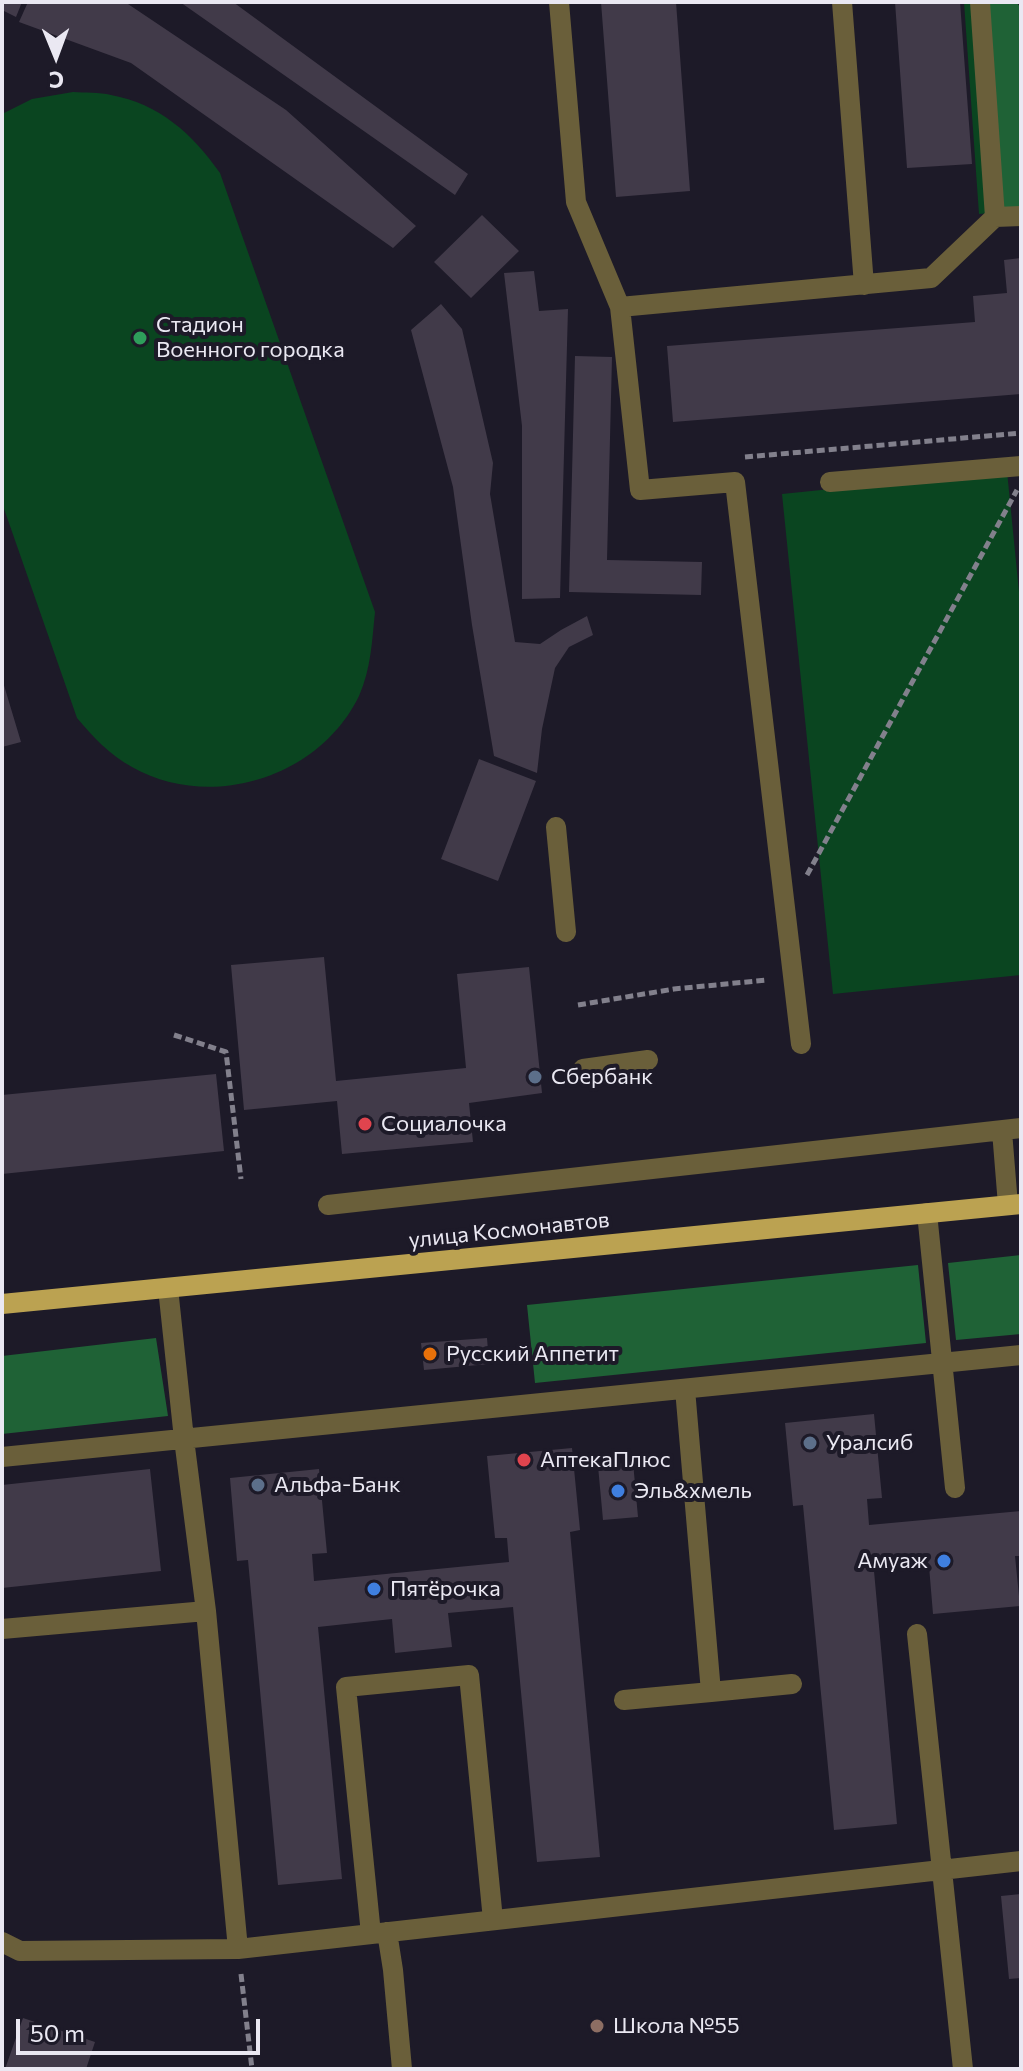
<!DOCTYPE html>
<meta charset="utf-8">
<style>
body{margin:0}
#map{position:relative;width:1023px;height:2071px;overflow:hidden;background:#1d1a28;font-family:Commissioner,sans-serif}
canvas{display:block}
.frame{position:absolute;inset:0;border:4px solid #eae8f2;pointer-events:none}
.north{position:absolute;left:16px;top:16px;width:80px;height:80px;-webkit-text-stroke:6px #1d1a28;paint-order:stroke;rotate:179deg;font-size:22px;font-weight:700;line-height:32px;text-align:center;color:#eae8f2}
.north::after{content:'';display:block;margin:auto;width:28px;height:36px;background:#eae8f2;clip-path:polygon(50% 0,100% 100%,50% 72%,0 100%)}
.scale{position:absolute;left:16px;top:2019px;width:244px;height:36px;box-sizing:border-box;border:4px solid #eae8f2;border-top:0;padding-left:10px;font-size:24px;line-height:28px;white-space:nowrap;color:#eae8f2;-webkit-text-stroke:6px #1d1a28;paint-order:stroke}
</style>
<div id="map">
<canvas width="1023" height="2071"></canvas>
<div class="frame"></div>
<div class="north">С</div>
<div class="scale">50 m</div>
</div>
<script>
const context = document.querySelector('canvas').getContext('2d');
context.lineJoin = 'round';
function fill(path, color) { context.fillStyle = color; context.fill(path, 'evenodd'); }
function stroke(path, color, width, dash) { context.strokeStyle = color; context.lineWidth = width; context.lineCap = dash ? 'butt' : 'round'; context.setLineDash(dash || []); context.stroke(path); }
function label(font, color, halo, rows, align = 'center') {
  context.font = font + ' Commissioner,sans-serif'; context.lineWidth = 8; context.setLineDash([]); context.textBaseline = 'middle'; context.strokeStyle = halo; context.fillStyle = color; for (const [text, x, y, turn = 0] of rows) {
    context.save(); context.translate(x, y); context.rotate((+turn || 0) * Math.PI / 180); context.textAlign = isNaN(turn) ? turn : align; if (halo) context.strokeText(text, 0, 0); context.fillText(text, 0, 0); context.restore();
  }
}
const green = new Path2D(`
 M964,2H974L989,213L979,214Z
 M73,92C85,93 99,92 111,95C159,104 192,133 220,173L375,612C372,641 371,669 359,696C320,777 211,812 132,767C110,755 93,737 77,718L2,503V114L32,99Z
 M1007,471L1021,612V975L833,994L782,494Z`);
const forest = new Path2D(`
 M987,2H1016L1021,8V207L1001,208Z
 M1021,1255V1334L956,1340L948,1263Z
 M918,1265L926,1343L535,1383L527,1305Z
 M156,1338L168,1416L2,1434V1356Z`);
const building = new Path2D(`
 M2,2H22L16,17L2,10Z
 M28,2H125L286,110L416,226L393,248L131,63L19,22Z
 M180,2H233L468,174L455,195Z
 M601,2H676L690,191L616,197Z
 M895,2H960L972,164L907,168Z
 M482,215L519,251L471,298L434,262Z
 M1021,258V394L673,422L667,346L975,322L973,296L1007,293L1004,260Z
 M534,271L539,311L568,309L560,598L522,599V426L504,273Z
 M441,304L462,329L493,463L490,494L515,642L540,644L561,630L587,616L593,635L569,647L555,668L542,729L537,773L494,756L472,625L453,487L411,330Z
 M575,356L612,357L607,560L702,562L701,595L569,592Z
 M3,682L21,742L2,747V683Z
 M479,759L536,781L498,881L441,859Z
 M324,957L336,1081L466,1068L457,974L529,967L542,1093L469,1103L473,1142L342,1154L337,1101L244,1110L231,965Z
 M216,1074L224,1151L2,1174V1095Z
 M487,1338L489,1364L424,1370L421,1343Z
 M874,1414L882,1498L867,1499L869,1525L1021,1511V1556H1015L1020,1606L933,1614L929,1566L874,1571L897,1824L834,1830L803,1505L793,1506L785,1423Z
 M572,1448L580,1530L570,1532L600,1857L537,1862L513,1607L448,1613L452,1647L395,1653L392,1619L318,1627L342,1879L278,1885L248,1560L237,1561L230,1478L319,1469L327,1553L312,1554L314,1581L509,1562L507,1538H495L487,1456Z
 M633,1462L638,1517L603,1520L598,1466Z
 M150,1469L161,1571L2,1588V1485Z
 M1021,1894V1978L1009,1979L1001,1896Z
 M23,2018L95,2042L86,2069H5Z`);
const path = new Path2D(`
 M745,457L1021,433
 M807,875L1017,490
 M578,1005L674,989L767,980
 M174,1035L226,1052L241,1179
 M241,1974L252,2069`);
const minor = new Path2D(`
 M559,2L576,202L620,307
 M842,2L864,285
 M980,2L995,217
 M830,482L1021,466
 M556,827L566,932
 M801,1044L735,482L640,490L620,307L931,278L995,217L1021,216
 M583,1069L648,1060
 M1002,1131L1008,1205
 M328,1205L1021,1128
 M927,1213L955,1488
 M168,1288L184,1439L206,1611L238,1949
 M685,1389L711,1692L792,1684
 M2,1457L1021,1355
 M2,1629L206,1611
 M917,1634L963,2069
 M624,1700L711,1692
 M387,1932L393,1970L402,2069
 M371,1934L346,1687L469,1675L493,1920
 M2,1942L20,1951L238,1949L1021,1861`);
const major = new Path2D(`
 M2,1304L1021,1204`);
const markers = [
 [140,338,8,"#2e9e5b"],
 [535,1077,8,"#5c6f8a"],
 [365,1124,8,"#e0444e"],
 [430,1354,8,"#e8710a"],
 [810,1443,8,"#5c6f8a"],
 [524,1460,8,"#e0444e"],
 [258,1485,8,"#5c6f8a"],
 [618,1491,8,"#3f7fe0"],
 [944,1561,8,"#3f7fe0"],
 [374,1589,8,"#3f7fe0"],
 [597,2026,8,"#8d6e63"]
];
const poiNames = [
 ["Стадион",156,325],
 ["Военного городка",156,350],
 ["Сбербанк",551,1077],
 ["Социалочка",381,1124],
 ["Русский Аппетит",446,1354],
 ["Уралсиб",826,1443],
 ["АптекаПлюс",540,1460],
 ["Альфа-Банк",274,1485],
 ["Эль&хмель",634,1491],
 ["Амуаж",928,1561,"right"],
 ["Пятёрочка",390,1589],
 ["Школа №55",613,2026]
];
const streetNames = [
 ["улица Космонавтов",509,1230,-6]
];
fill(green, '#0a4520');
fill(forest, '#1f6236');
fill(building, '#413a49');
stroke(path, '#82808c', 5, [8, 4]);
stroke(minor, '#6a5f3a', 20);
stroke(major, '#bba251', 20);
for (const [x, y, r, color] of markers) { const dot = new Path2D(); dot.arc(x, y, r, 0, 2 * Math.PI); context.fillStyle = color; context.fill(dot); stroke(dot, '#1d1a28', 3); }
label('22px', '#eae8f2', '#1d1a28', poiNames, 'left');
label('22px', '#eae8f2', '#1d1a28', streetNames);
</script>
